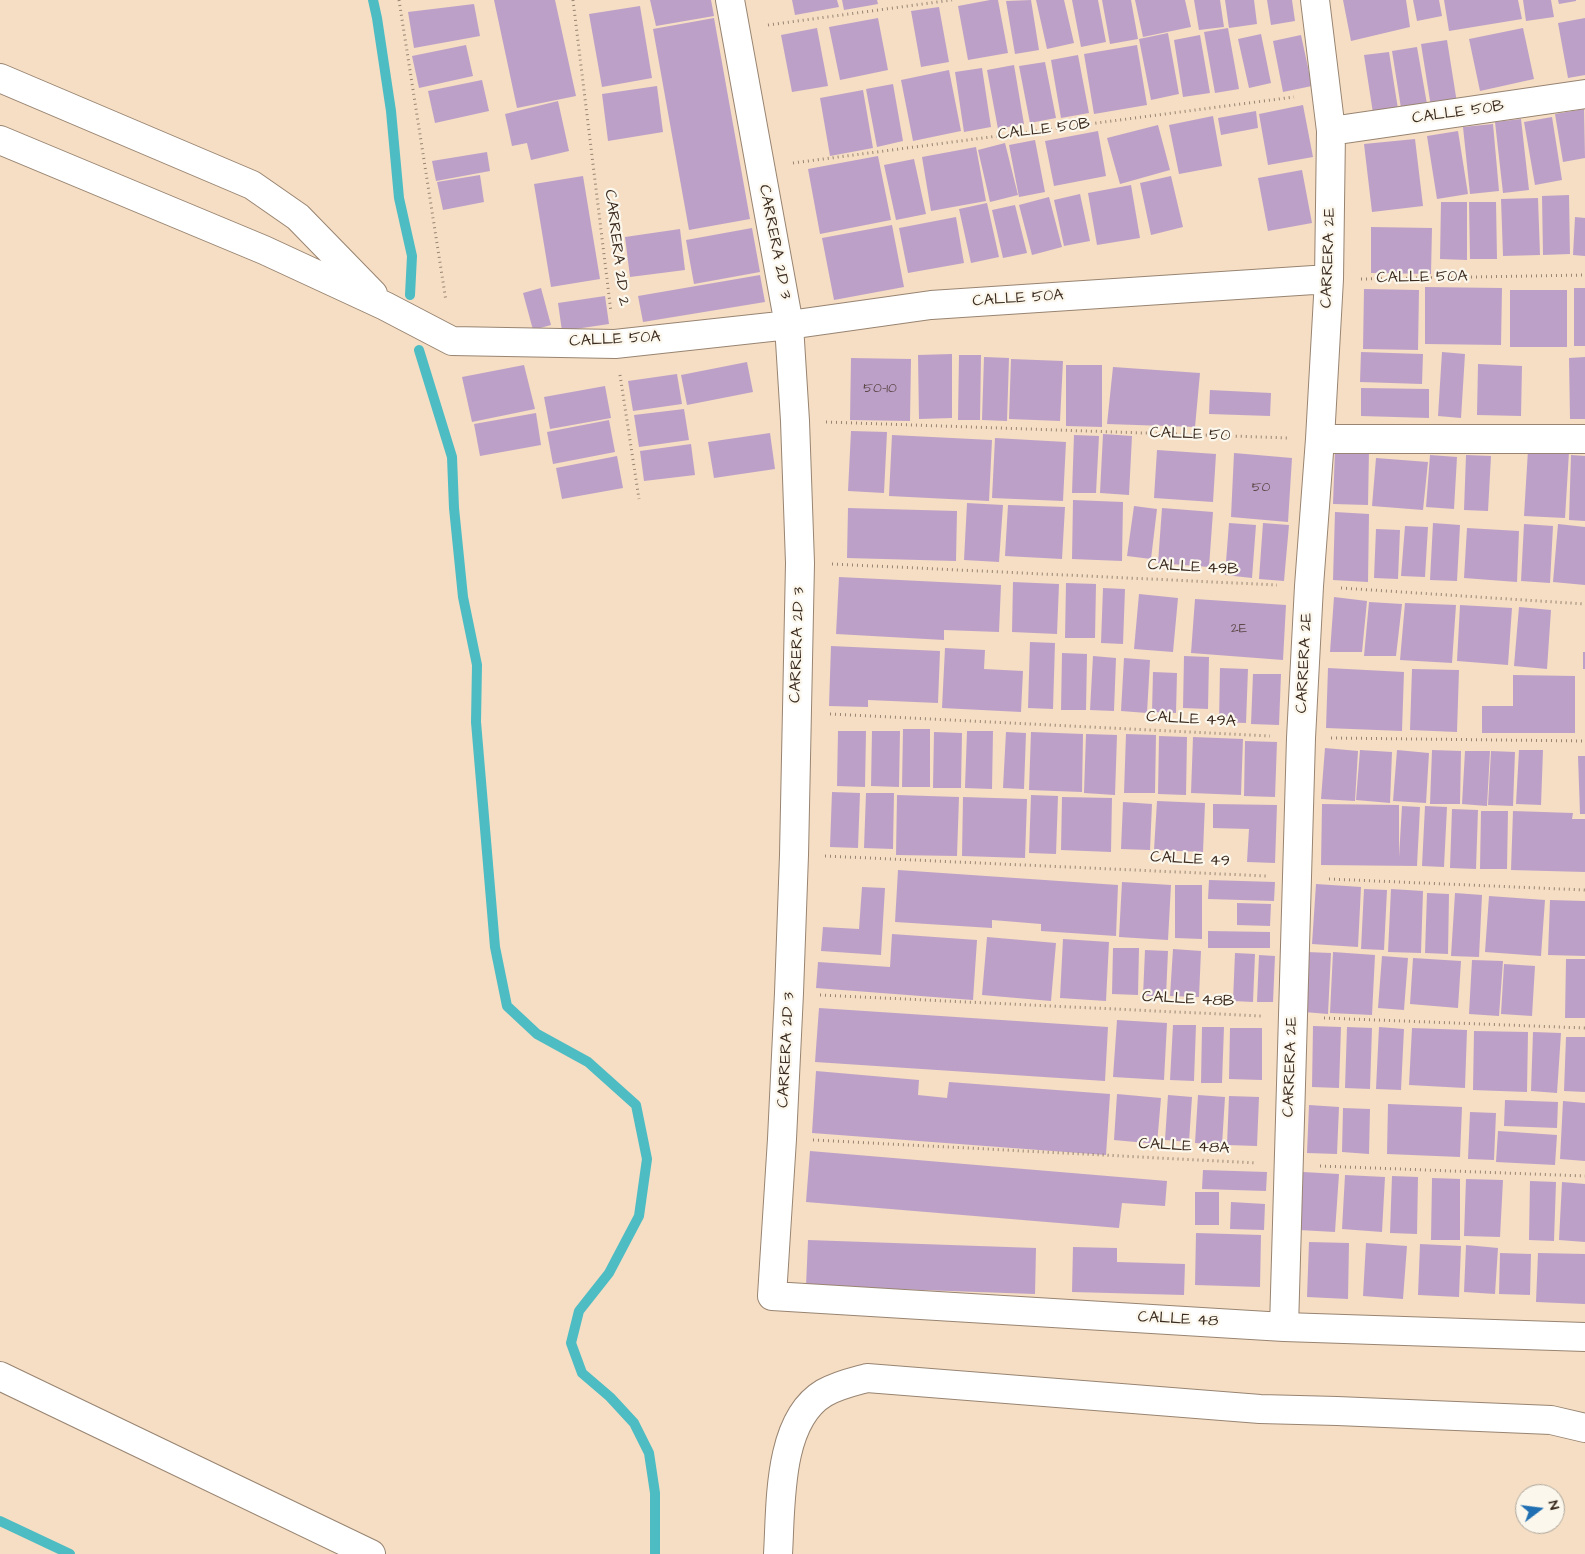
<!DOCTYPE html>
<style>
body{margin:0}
#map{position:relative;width:1585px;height:1554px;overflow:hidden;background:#f5dec4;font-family:"Architects Daughter",sans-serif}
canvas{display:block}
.north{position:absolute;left:1515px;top:1484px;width:50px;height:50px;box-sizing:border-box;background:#fbf7ec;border:1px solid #aea59a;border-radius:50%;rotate:75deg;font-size:14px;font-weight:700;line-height:20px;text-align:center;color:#3b2a1e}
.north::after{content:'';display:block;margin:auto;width:18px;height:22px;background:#1f6fb2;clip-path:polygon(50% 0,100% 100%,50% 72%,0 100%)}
</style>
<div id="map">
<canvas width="1585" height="1554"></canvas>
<div class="north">N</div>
</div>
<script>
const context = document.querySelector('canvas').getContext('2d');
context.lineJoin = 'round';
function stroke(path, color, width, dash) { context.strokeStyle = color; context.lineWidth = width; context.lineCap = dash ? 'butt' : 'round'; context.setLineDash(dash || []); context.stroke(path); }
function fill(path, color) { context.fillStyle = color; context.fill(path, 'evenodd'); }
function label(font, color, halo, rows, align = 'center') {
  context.font = font + ' "Architects Daughter",sans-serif'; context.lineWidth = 4.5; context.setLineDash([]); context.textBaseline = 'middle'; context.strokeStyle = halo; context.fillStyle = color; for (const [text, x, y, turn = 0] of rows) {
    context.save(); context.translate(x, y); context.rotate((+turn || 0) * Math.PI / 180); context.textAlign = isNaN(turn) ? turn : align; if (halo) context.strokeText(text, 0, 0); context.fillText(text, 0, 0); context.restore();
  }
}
const stream = new Path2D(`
 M373,0L377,18L391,111L399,198L412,256L410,295
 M419,350L452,457L454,508L463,597L477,665L476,722L495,947L507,1006L537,1034L588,1062L636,1105L647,1159L639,1216L609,1273L579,1311L571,1343L582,1373L610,1397L634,1423L649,1453L655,1493V1554
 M0,1521L70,1554`);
const building = new Path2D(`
 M494,0H555L576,96L517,108Z
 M650,0H711L714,16L656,26Z
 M792,0H837L839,7L795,15Z
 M842,0H877L878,4L844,10Z
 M990,0H998L1008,53L968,60L958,6Z
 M1031,0L1039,50L1015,54L1006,1Z
 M1036,0H1064L1074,43L1047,49Z
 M1072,0H1098L1106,42L1081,47Z
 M1102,0H1131L1138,39L1110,44Z
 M1135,0H1185L1191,27L1143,37Z
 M1194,0H1220L1224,27L1199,30Z
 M1225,0H1254L1257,24L1229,28Z
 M1267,0H1292L1295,21L1271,25Z
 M1343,0H1406L1410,27L1351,41Z
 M1413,0H1439L1442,16L1417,21Z
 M1444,0H1518L1522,19L1449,31Z
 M1523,0H1551L1554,17L1526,21Z
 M1558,0H1576V1L1559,4Z
 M474,4L480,36L414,48L408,12Z
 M640,6L652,78L602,87L589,14Z
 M939,7L949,62L921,67L911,11Z
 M714,18L750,219L689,230L653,29Z
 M878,18L888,70L840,80L829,27Z
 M1585,18V75L1568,78L1558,23Z
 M817,28L828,86L792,92L781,35Z
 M1228,28L1239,89L1215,93L1204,32Z
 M1523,28L1534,79L1480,91L1469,39Z
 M1168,33L1179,94L1151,100L1139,39Z
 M1261,34L1271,83L1249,88L1238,39Z
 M1200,35L1210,93L1183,97L1174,40Z
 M1301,35L1312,86L1283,92L1273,41Z
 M1447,40L1457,103L1431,107L1421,44Z
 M466,45L473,76L419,88L412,56Z
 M1137,45L1147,105L1094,114L1084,54Z
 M1417,47L1427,104L1401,108L1392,51Z
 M1389,52L1398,109L1373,113L1364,55Z
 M1078,55L1089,113L1061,118L1051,60Z
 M1045,62L1056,118L1030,123L1019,66Z
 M1014,65L1024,124L998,129L987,70Z
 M982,68L991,127L964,132L955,72Z
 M949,70L961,131L913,141L901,80Z
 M482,80L489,111L435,123L428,91Z
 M893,84L903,141L877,147L866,89Z
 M657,86L663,132L608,141L602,94Z
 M863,90L873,148L830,156L820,98Z
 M558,101L569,151L531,160L527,143L512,146L505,114Z
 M1303,105L1313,157L1268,165L1259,114Z
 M1584,109L1585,158L1563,162L1555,114Z
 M1256,111L1258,128L1221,135L1218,118Z
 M1213,116L1222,166L1179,174L1169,125Z
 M1552,117L1562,180L1535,185L1524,122Z
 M1521,119L1529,190L1503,193L1495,122Z
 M1493,124L1499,191L1470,194L1463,127Z
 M1158,125L1170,170L1120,184L1107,138Z
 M1098,131L1106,176L1054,186L1045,141Z
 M1458,131L1468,194L1437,199L1427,136Z
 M1415,139L1423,206L1372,212L1364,144Z
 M1035,140L1045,192L1019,197L1009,145Z
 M1005,143L1018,195L990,202L978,150Z
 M976,147L986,201L931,211L922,157Z
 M487,152L490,171L436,181L432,161Z
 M878,156L891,220L820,234L808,169Z
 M914,159L926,214L896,220L884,165Z
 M1302,170L1312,223L1268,231L1258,178Z
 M480,175L484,202L443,210L437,182Z
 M583,176L600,279L551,287L534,184Z
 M1171,176L1183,227L1151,235L1140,183Z
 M1131,185L1140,238L1097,245L1088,193Z
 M1080,194L1090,241L1064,246L1054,200Z
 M1569,195L1570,254L1543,255L1542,196Z
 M1049,197L1062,247L1032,255L1019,205Z
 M1538,198L1540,255L1503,256L1501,199Z
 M1441,202H1467V260L1440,259Z
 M1469,202H1496L1497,259H1470Z
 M987,203L999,257L971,263L959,209Z
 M1015,205L1027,253L1003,258L992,210Z
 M956,217L964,263L908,273L899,228Z
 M1575,217L1585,218V256L1573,255Z
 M892,225L904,287L834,300L822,238Z
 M1371,227L1432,228L1431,274L1371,273Z
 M752,228L760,272L694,284L686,240Z
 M680,229L685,270L630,277L625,237Z
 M760,275L765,302L643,322L638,296Z
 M1425,287L1502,288L1501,345L1425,344Z
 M541,288L551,325L533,330L523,293Z
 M1574,288H1585V346H1574Z
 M1364,289L1419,290L1418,350L1363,349Z
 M1510,290H1567V347H1510Z
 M605,296L609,324L562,331L558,303Z
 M1361,352L1423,354L1422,384L1360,382Z
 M1442,352L1465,354L1461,418L1438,416Z
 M952,354V418L919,419L918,355Z
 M959,355H981L980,420H958Z
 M984,357L1009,358L1007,421L982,420Z
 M1585,357V419H1570L1569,358Z
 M851,358L911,359L910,421L850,420Z
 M1011,359L1063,361L1060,421L1009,419Z
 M747,362L753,392L687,405L681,375Z
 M1478,364L1522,366L1521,416L1477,415Z
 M524,365L535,409L472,422L462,377Z
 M1066,365H1102V427L1066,426Z
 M1113,367L1200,373L1195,427L1107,424Z
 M677,374L682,404L633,411L628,381Z
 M605,386L611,418L550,429L544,397Z
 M1361,388L1429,389V418L1361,416Z
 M1210,390L1271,393L1270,416L1209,414Z
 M684,409L689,440L639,447L634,415Z
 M536,413L541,445L480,456L474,424Z
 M609,420L615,452L553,464L547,432Z
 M851,431L887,432L884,493L848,491Z
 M770,433L775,469L714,478L708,442Z
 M1103,434L1132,436L1129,495L1100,493Z
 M892,435L992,440L989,501L889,496Z
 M1074,435L1099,436L1096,493H1072Z
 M995,438L1066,442L1063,501L992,498Z
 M691,444L695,475L644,481L640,451Z
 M1157,450L1216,454L1213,502L1154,498Z
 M1335,450L1369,451L1368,505L1333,504Z
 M1528,450L1569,452L1565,518L1524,516Z
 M1234,453L1292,458L1288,522L1231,517Z
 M1430,455L1457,457L1454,509L1426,507Z
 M1466,455L1491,456L1488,511L1464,510Z
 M1571,455L1585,456V521L1569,520Z
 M617,456L623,488L562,499L556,468Z
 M1376,458L1428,462L1423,510L1372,506Z
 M1073,500L1123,502L1122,561L1072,559Z
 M967,503L1003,505L999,562L964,560Z
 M1008,505L1065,507L1062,559L1005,556Z
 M1134,506L1157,509L1151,559L1127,556Z
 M848,508L957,511L956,561L847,558Z
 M1162,508L1213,512L1209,567L1158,563Z
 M1335,512L1369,514L1368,582L1333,580Z
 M1229,523L1256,525L1252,578L1225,575Z
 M1263,523L1289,525L1284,581L1259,579Z
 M1433,523L1460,525L1457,581L1430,580Z
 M1524,524L1553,526L1550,583L1521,581Z
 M1558,524L1585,527V585L1553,582Z
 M1405,526L1428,527L1425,577L1401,576Z
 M1467,528L1519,531L1517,582L1464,578Z
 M1376,529L1400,530L1398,579L1374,578Z
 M839,577L1001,585L999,632L944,630V640L836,634Z
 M1013,582L1059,584L1057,634L1012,632Z
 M1066,583L1096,584L1095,638H1065Z
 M1103,588L1125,589L1123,644L1101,643Z
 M1139,594L1178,598L1173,652L1134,649Z
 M1334,597L1367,601L1362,652H1330Z
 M1195,599L1286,605L1283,660L1191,653Z
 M1369,602L1402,604L1396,656H1364Z
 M1405,603L1456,605L1452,663L1400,660Z
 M1460,605L1512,608L1508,665L1457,661Z
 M1519,607L1551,610L1547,669L1514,666Z
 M1030,642L1055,643L1053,709L1028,708Z
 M831,646L940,651L938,703L868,700V707L829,706Z
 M945,648L985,650L984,669L1023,671L1021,712L942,708Z
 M1583,652H1585V669H1583Z
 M1062,653L1087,654L1086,710H1061Z
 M1093,656L1116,658L1114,711L1090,710Z
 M1184,656L1209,657L1208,709L1183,708Z
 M1124,658L1150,660L1147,713L1121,711Z
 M1220,668L1248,669L1246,723L1219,722Z
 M1328,668L1404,672L1402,731L1326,728Z
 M1412,669L1459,670L1457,732L1410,730Z
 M1153,672L1177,673L1176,713L1152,712Z
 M1253,674H1281L1279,725L1251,724Z
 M1513,675L1575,676V733H1482V706H1513Z
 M903,729H930V787H902Z
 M838,731H866L865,787L837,786Z
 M872,731H900L899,787L871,786Z
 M967,731H993L992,789L965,788Z
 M934,732L962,733L961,788H933Z
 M1006,732L1026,733L1024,789L1003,788Z
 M1031,732L1083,734L1082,792L1029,790Z
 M1086,734L1117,735L1115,795L1084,793Z
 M1126,734L1156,735L1155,793H1124Z
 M1159,736L1187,737L1186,795L1158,794Z
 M1193,737L1243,739L1241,795L1191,793Z
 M1245,741L1277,742L1275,797L1244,796Z
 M1325,748L1358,751L1355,801L1321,799Z
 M1360,750L1392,752L1390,803L1356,800Z
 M1397,750L1429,753L1426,803L1393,801Z
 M1432,750L1461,751L1460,804H1430Z
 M1519,750H1543L1541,805L1516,804Z
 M1465,751H1490L1487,806L1462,804Z
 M1491,751L1515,752L1513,806L1488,805Z
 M1578,756H1585V814H1580Z
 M832,792L860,793L858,848L830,847Z
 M866,793H894L893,849L864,848Z
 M897,795L959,797L957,856L896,855Z
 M1031,795L1058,796L1056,854L1029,853Z
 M963,797L1027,799L1025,858L962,856Z
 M1062,797L1112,798L1111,852L1061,850Z
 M1157,801L1205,803L1203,852L1154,850Z
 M1123,802L1152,804L1150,850L1121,849Z
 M1213,804L1277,805L1275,863L1247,862L1249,829L1213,828Z
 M1322,804L1399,805V857L1402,806L1420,807L1417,866L1321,865Z
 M1425,806L1447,807L1444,867L1422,866Z
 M1452,809L1478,810L1476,869L1450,868Z
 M1481,811H1508L1507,869H1480Z
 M1513,811L1573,813L1572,819H1585V872L1511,870Z
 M898,870L1118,885L1116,936L1041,931V924L992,920V928L895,922Z
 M1209,880L1275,882L1274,901L1208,899Z
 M1122,882L1171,885L1168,940L1119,937Z
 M1316,884L1361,887L1358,947L1312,944Z
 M1175,885H1202V939L1175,938Z
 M862,887L885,888L881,955L821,951L823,927L859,929Z
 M1364,889L1387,890L1384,950L1361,949Z
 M1391,889L1423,891L1421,953L1388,952Z
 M1427,893L1449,894L1448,954L1425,953Z
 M1455,893L1482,895L1479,957L1451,956Z
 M1489,896L1545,900L1541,956L1485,952Z
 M1550,900L1585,901V956L1548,955Z
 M1237,903L1271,904L1270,926L1237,925Z
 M1208,931L1270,932V948H1208Z
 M892,934L977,940L973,1000L816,988L818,962L890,967Z
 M987,937L1056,943L1051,1001L982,995Z
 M1063,939L1109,942L1106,1001L1060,998Z
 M1113,948H1139L1138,995L1112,994Z
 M1173,949L1201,951L1199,997L1170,996Z
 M1145,950L1168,951L1166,996H1143Z
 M1307,952L1331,953L1328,1014L1304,1012Z
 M1333,952L1375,955L1372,1015L1330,1013Z
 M1235,953L1255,954L1253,1002L1233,1001Z
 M1259,955L1275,956L1273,1002H1257Z
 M1382,956L1408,958L1404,1010L1378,1008Z
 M1413,958L1461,961L1458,1008L1410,1004Z
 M1566,959H1585V1018H1565Z
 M1472,960L1503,961L1499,1016L1469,1014Z
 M1504,964L1535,966L1532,1016L1501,1014Z
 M819,1008L1108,1027L1105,1081L815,1062Z
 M1117,1020L1167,1023L1164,1080L1113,1077Z
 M1173,1025H1196L1194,1081L1170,1080Z
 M1313,1026L1341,1027L1339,1088L1312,1087Z
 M1202,1027H1224L1222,1083H1201Z
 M1347,1027L1372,1028L1370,1089L1345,1088Z
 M1379,1027L1404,1029L1401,1090L1376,1089Z
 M1230,1028H1262V1080L1229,1079Z
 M1412,1028L1467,1030L1465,1088L1409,1085Z
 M1474,1031L1528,1032L1527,1092L1473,1090Z
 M1533,1032L1561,1033L1557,1093L1531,1091Z
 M1566,1037H1585V1092L1564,1091Z
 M816,1071L919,1080L918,1095L947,1098L949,1082L1110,1094L1106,1155L812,1133Z
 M1117,1094L1161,1098L1157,1144L1114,1140Z
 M1168,1095L1192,1097L1189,1142L1165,1140Z
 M1198,1095L1225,1097L1222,1145L1195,1143Z
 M1229,1096L1259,1097L1257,1146L1227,1145Z
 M1505,1100L1558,1102L1557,1128L1504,1126Z
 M1563,1101L1585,1103V1161L1560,1159Z
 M1388,1104L1462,1107L1460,1157L1387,1154Z
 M1309,1105L1339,1107L1337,1154L1307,1153Z
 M1343,1108L1370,1109L1369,1154L1342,1152Z
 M1470,1112L1496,1113L1494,1160L1468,1159Z
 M1498,1131L1557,1135L1555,1165L1496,1162Z
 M810,1151L1167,1181L1165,1206L1122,1203L1119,1228L806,1202Z
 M1203,1170L1267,1172L1266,1191L1202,1189Z
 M1303,1172L1339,1174L1335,1232L1299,1230Z
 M1345,1175L1385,1177L1382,1232L1342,1229Z
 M1392,1176L1418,1177L1417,1234L1390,1233Z
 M1432,1178L1460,1179V1240H1431Z
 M1466,1179L1503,1180L1500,1237L1464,1236Z
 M1530,1181L1556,1182L1554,1241L1529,1240Z
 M1562,1182L1585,1184V1242L1559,1240Z
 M1195,1192H1219V1225H1195Z
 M1231,1202L1265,1204L1264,1230L1230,1229Z
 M1196,1233L1261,1235L1260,1287L1195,1285Z
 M808,1240L1036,1248L1035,1294L806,1286Z
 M1309,1242L1349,1243L1348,1299L1307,1297Z
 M1366,1243L1407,1246L1403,1299L1363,1296Z
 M1420,1244L1461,1246L1459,1297L1418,1295Z
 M1466,1245L1498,1248L1495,1294L1464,1292Z
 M1073,1247L1117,1248V1262L1185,1264L1184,1295L1072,1292Z
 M1500,1253L1531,1254L1530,1295L1499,1294Z
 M1538,1253L1585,1254V1304L1536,1302Z`);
const path = new Path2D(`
 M399,0L446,301
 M573,0L611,312
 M768,25L952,0
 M793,163L1294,97
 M1361,279L1585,275
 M620,375L639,499
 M826,422L1289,438
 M832,564L1277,585
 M1341,588L1585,604
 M830,714L1270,736
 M1331,738L1585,741
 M825,856L1266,876
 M1329,879L1585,890
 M820,995L1261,1016
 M1324,1018L1585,1028
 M813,1140L1256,1163
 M1320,1166L1585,1176`);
const minor = new Path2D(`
 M730,0L789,325L795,421L800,563L794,855L789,993L782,1139L772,1296L1284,1327L1585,1337
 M0,78L252,185L298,217L373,294
 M1331,131L1585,94
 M0,140L264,250L385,306L452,341L615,344L789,325L931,305L1329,279
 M1320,439H1585
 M1284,1327L1301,738L1309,586L1320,439L1329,279L1331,131L1315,0
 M0,1376L371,1554
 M778,1554C781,1507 777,1421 824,1393C838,1385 852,1382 867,1378L1260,1409L1337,1411L1551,1420L1585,1428`);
const numberNames = [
 ["50-10",880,389],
 ["50",1261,488],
 ["2E",1239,629]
];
const streetNames = [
 ["CALLE 50B",1458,113,-8],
 ["CALLE 50B",1044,130,-7],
 ["CARRERA 2D 3",774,242,79],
 ["CARRERA 2D 2",616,248,83],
 ["CARRERA 2E",1329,258,-88],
 ["CALLE 50A",1422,278,-1],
 ["CALLE 50A",1018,299,-4],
 ["CALLE 50A",615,340,-3],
 ["CALLE 50",1190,435,2],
 ["CALLE 49B",1193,568,3],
 ["CARRERA 2D 3",798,645,-88],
 ["CARRERA 2E",1305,663,-87],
 ["CALLE 49A",1191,720,3],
 ["CALLE 49",1190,860,3],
 ["CALLE 48B",1188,1000,3],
 ["CARRERA 2D 3",787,1050,-87],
 ["CARRERA 2E",1291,1067,-88],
 ["CALLE 48A",1184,1147,3],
 ["CALLE 48",1178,1320,3]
];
stroke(stream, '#4dbcc3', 10);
fill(building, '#bda0c8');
stroke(minor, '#988471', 30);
stroke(path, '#988471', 3, [1, 4]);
stroke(minor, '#fff', 28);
label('14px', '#5c4848', null, numberNames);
label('16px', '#3b2a1e', '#fbf7ec', streetNames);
</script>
